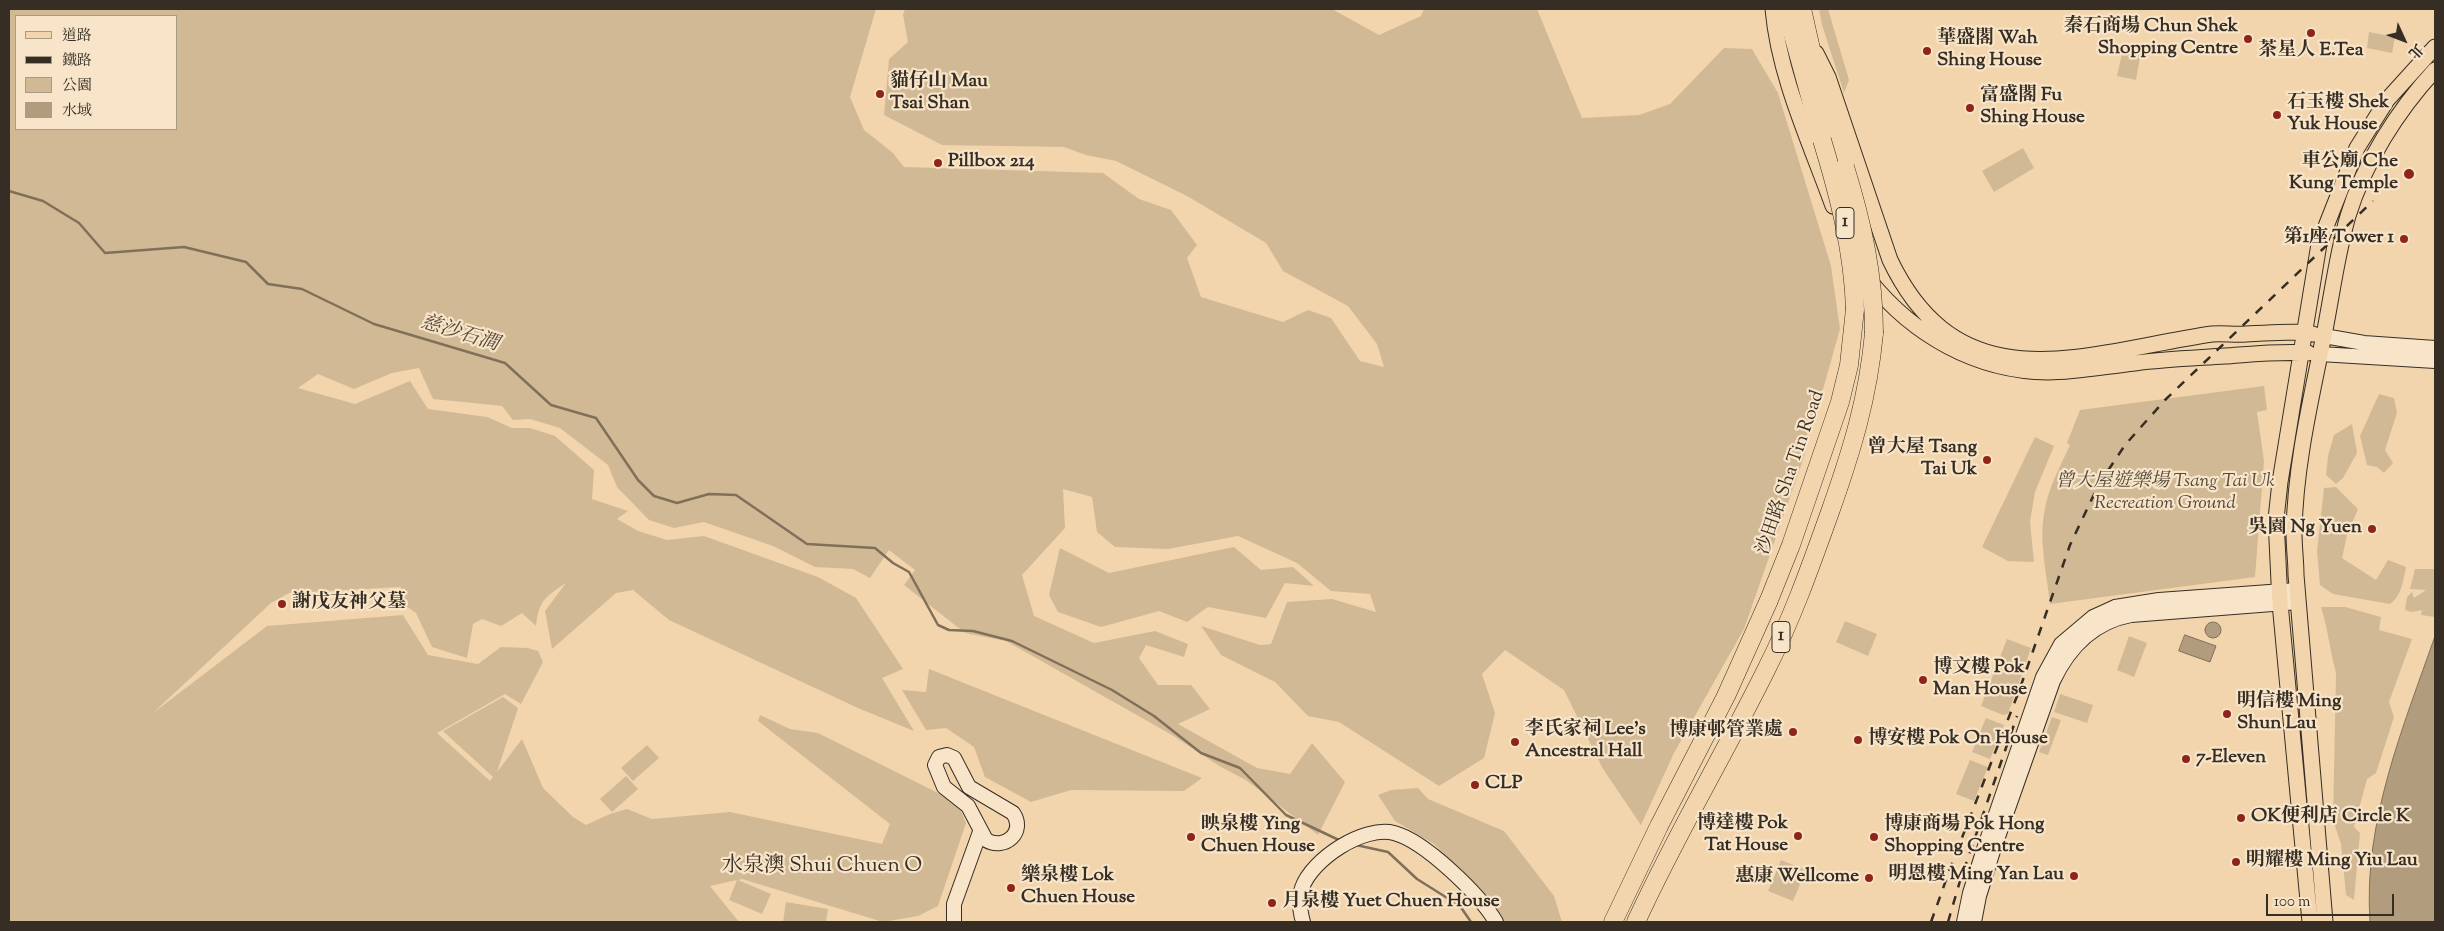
<!DOCTYPE html>
<meta charset="utf-8">
<style>
body{margin:0}
#map{position:relative;width:2444px;height:931px;overflow:hidden;background:#f2d5ac;font-family:"Sorts Mill Goudy","Noto Serif TC",serif}
canvas{display:block}
.frame{position:absolute;inset:0;border:10px solid #362e24;pointer-events:none}
.legend{position:absolute;left:15px;top:15px;width:162px;height:115px;box-sizing:border-box;background:#f7e4c9;border:1px solid #aa9b87;margin:0;padding:6px 9px;list-style:none;font-size:15px;color:#362e24}
.legend li{display:flex;align-items:center;gap:10px;height:25px}
.legend b{width:25px;border:1px solid #aa9b87}
.north{position:absolute;left:2379px;top:15px;width:50px;height:50px;-webkit-text-stroke:4px #f7e4c9;paint-order:stroke;rotate:133deg;font-size:14px;font-weight:700;line-height:20px;text-align:center;color:#362e24}
.north::after{content:'';display:block;margin:auto;width:18px;height:22px;background:#362e24;clip-path:polygon(50% 0,100% 100%,50% 72%,0 100%)}
.scale{position:absolute;left:2266px;top:894px;width:128px;height:22px;box-sizing:border-box;border:2px solid #362e24;border-top:0;padding-left:6px;font-size:15px;line-height:18px;white-space:nowrap;color:#362e24;-webkit-text-stroke:4px #f7e4c9;paint-order:stroke}
</style>
<div id="map">
<canvas width="2444" height="931"></canvas>
<div class="frame"></div>
<ul class="legend">
<li><b style="height:6px;background:#f2d5ac"></b>道路</li>
<li><b style="height:6px;background:#362e24"></b>鐵路</li>
<li><b style="height:14px;background:#d2b995"></b>公園</li>
<li><b style="height:14px;background:#b29c7e"></b>水域</li>
</ul>
<div class="north">北</div>
<div class="scale">100 m</div>
</div>
<script>
const context = document.querySelector('canvas').getContext('2d');
context.lineJoin = 'round';
function fill(path, color) { context.fillStyle = color; context.fill(path, 'evenodd'); }
function stroke(path, color, width, dash) { context.strokeStyle = color; context.lineWidth = width; context.lineCap = dash ? 'butt' : 'round'; context.setLineDash(dash || []); context.stroke(path); }
function label(font, color, halo, rows, align = 'center') {
  context.font = font + ' "Sorts Mill Goudy","Noto Serif TC",serif'; context.lineWidth = 4.5; context.setLineDash([]); context.textBaseline = 'middle'; context.strokeStyle = halo; context.fillStyle = color; for (const [text, x, y, turn = 0] of rows) {
    context.save(); context.translate(x, y); context.rotate((+turn || 0) * Math.PI / 180); context.textAlign = isNaN(turn) ? turn : align; if (halo) context.strokeText(text, 0, 0); context.fillText(text, 0, 0); context.restore();
  }
}
const green = new Path2D(`
 M9,9H876L850,97L864,130L893,153L904,167L1103,173L1139,199L1171,210L1197,245L1187,258L1201,297L1283,322L1308,310L1331,318L1360,361L1384,367L1377,344L1348,306L1283,271L1266,243L1187,196L1116,161L1086,155L1064,147L942,145L884,115L889,59L908,42L903,15L905,9H1332L1379,35L1421,16L1424,9H1537L1582,118L1639,115L1670,104L1724,48L1752,49L1778,93L1831,266L1840,329L1804,457L1744,629L1674,753L1641,825L1603,769L1564,690L1505,650L1482,674L1495,713L1484,758L1439,786L1339,722L1308,716L1275,682L1221,655L1201,626L1260,645L1271,644L1287,602L1332,599L1376,612L1370,594L1331,591L1297,563L1238,536L1168,549L1115,547L1097,532L1092,497L1063,489L1065,528L1022,575L1034,616L1094,643L1155,631L1188,644L1184,657L1146,645L1139,658L1158,685H1191L1210,709L1178,724L1257,768L1290,774L1312,743L1345,782L1318,835L1246,780L1221,767L1172,735L1006,641L965,633L904,585L915,570L889,550L870,578L853,569L815,567L773,546L704,522L674,528L649,520L617,487L608,465L560,428L530,419L513,420L502,406L433,399L419,368L392,373L354,389L318,374L298,388L355,404L410,381L428,409L487,417L512,428H530L555,436L594,470L592,499L628,511L617,519L638,531L667,540L704,536L818,577L856,598L903,669L882,678L914,731L858,708L669,620L633,590L616,593L552,649L545,611L566,583C545,597 539,600 536,626L522,613L501,626L482,619L473,624L467,658L432,647L416,613L396,599L401,587L289,593L271,603L153,713L267,626L403,615L428,655L478,664L501,647L528,648L538,651L543,662L521,704L505,694L437,733L490,781L493,777L443,731L503,697L518,708L497,772L522,739L543,788L573,817L586,825L610,814L627,809L652,819L730,812L882,844L890,824L758,721L760,715L790,729L818,733L944,796L960,809L966,823L938,906L918,916L883,922L742,879L738,880L771,894L762,914L729,900L737,880L710,886L739,922H9ZM16,16H176V129H16Z
 M1819,9H1828L1849,80L1844,93L1822,25Z
 M2369,32L2395,37L2392,53L2367,48Z
 M2123,49L2141,52L2136,80L2117,76Z
 M2023,148L2034,168L1994,192L1982,171Z
 M2264,386L2267,410L2257,412L2264,461L2255,577L2050,604C2047,575 2039,543 2044,514C2047,490 2060,467 2070,445L2067,443L2080,410Z
 M2379,394L2394,398L2397,413L2385,450L2393,463L2384,473L2377,467L2367,465L2360,436Z
 M2352,424L2357,453L2343,478L2336,484L2326,475L2328,456L2334,435Z
 M2035,437L2054,446L2035,492L2030,522L2034,562L2008,561L1982,547Z
 M2336,487L2358,509L2347,535L2342,558L2376,580L2388,560L2406,567C2403,581 2402,595 2390,604L2333,594L2320,585L2317,551L2324,488Z
 M1234,547L1261,570L1293,567L1314,586L1285,583L1266,618L1208,607L1187,622L1159,611L1101,627L1058,612L1049,595L1060,548L1109,573Z
 M2415,569H2435V617L2421,615L2422,610L2412,612L2405,610L2407,597L2412,592L2414,598L2426,590L2410,589Z
 M2321,607H2345L2381,617L2379,630L2412,639L2389,702L2394,717L2376,773L2367,779L2354,827L2360,833L2354,900L2346,895L2341,844L2333,820L2336,673C2330,651 2328,629 2321,607Z
 M1845,621L1877,634L1868,656L1836,642Z
 M2129,636L2147,643L2134,677L2117,670Z
 M2007,639L2031,648L2008,714L2003,715L1981,706Z
 M929,669L1202,778L1184,791L1071,790L1031,802L985,777L974,747L946,728L926,730L902,690L926,692Z
 M2060,694L2093,705L2087,723L2054,712Z
 M2052,717L2061,720L2048,755L2039,752Z
 M1986,718L2004,725L1990,759L1972,752Z
 M647,745L659,758L633,781L621,768Z
 M1970,760L1988,767L1974,801L1956,794Z
 M626,776L638,789L612,812L600,799Z
 M1418,788L1428,799L1504,831L1554,896L1562,922H1502L1492,904L1434,844L1395,821L1378,795L1391,790Z
 M1781,860L1806,870L1793,901L1768,891Z
 M786,902L828,909L826,922H783Z`);
const water = new Path2D(`
 M2205 630a8 8 0 1 1 16 0a8 8 0 1 1-16 0Z
 M2185,635L2216,646L2210,662L2179,651Z
 M2435,636V922H2370C2363,822 2403,728 2435,636Z`);
const stream = new Path2D(`
 M9,191L43,201L79,223L105,253L184,247L246,262L268,284L302,289L374,324L505,363L551,405L596,418L638,480L654,496L677,503L709,494L736,495L807,544L875,548L893,563L909,572L938,625L949,630L973,631L1012,641L1112,690L1154,716L1201,753L1240,768L1286,815L1341,841
 M1356,845L1388,852L1417,879L1460,906L1471,922`);
const secondary = new Path2D(`
 M2324,336L2364,343L2435,348
 M2320,354L2435,361
 M947,755L954,758L969,787L1013,813C1026,832 1005,851 986,840L968,806L944,787L935,765L939,757Z
 M954,922V904L980,832
 M1303,922C1300,911 1298,899 1302,888C1312,859 1364,825 1394,833C1425,841 1480,895 1496,922
 M1964,922L1970,893L1984,849L2043,677L2061,644L2093,617L2115,607L2159,600L2297,590
 M1974,922L1979,896L1993,851L2053,681C2069,647 2093,622 2131,615L2298,602`);
const primary = new Path2D(`
 M1773,9C1779,77 1810,142 1833,206
 M1816,53L1828,77L1890,260C1961,408 2087,352 2212,334C2223,333 2235,335 2246,334C2265,333 2284,332 2303,332L2313,334
 M1869,280C1913,335 1976,371 2048,372C2077,372 2106,366 2135,363C2165,359 2195,358 2225,356C2253,354 2281,351 2308,353
 M2310,922L2280,603L2276,519L2280,482L2319,244L2357,148L2387,100L2435,47
 M2325,922L2296,575C2296,561 2294,547 2294,533C2295,466 2311,399 2324,335C2332,295 2337,254 2348,216C2364,163 2398,110 2435,70`);
const highway = new Path2D(`
 M1786,9L1822,140
 M1802,9L1818,80L1845,167
 M1613,922L1659,826L1726,696L1769,600L1791,545L1840,402L1849,365L1855,309
 M1636,922C1675,836 1724,755 1766,670C1792,619 1811,565 1830,512C1852,450 1868,398 1874,333`);
const rail = new Path2D(`
 M1931,922L1951,866L2019,691L2070,545L2099,484L2125,445L2165,400L2373,201
 M1948,922L1960,881L2017,716`);
const highwayBridge = new Path2D(`
 M1822,140C1839,196 1853,250 1855,309
 M1845,167C1862,222 1874,275 1874,333`);
const markers = [
 [2311,33,5,"#8f2418"],
 [2248,39,5,"#8f2418"],
 [1927,51,5,"#8f2418"],
 [880,94,5,"#8f2418"],
 [1970,108,5,"#8f2418"],
 [2277,115,5,"#8f2418"],
 [938,163,5,"#8f2418"],
 [2409,174,6,"#8f2418"],
 [2404,239,5,"#8f2418"],
 [1987,460,5,"#8f2418"],
 [2372,529,5,"#8f2418"],
 [282,604,5,"#8f2418"],
 [1923,680,5,"#8f2418"],
 [2227,714,5,"#8f2418"],
 [1793,732,5,"#8f2418"],
 [1858,740,5,"#8f2418"],
 [1515,742,5,"#8f2418"],
 [2186,759,5,"#8f2418"],
 [1475,785,5,"#8f2418"],
 [2241,818,5,"#8f2418"],
 [1798,836,5,"#8f2418"],
 [1191,837,5,"#8f2418"],
 [1874,837,5,"#8f2418"],
 [2236,862,5,"#8f2418"],
 [2074,876,5,"#8f2418"],
 [1869,878,5,"#8f2418"],
 [1011,888,5,"#8f2418"],
 [1272,903,5,"#8f2418"]
];
const shields = [
 [1845,223,18],
 [1781,637,18]
];
const shieldNames = [
 ["1",1845,223],
 ["1",1781,637]
];
const poiNames = [
 ["秦石商場 Chun Shek",2238,28,"right"],
 ["Shopping Centre",2238,50,"right"],
 ["華盛閣 Wah",1937,40],
 ["Shing House",1937,62],
 ["茶星人 E.Tea",2311,52,"center"],
 ["貓仔山 Mau",890,83],
 ["Tsai Shan",890,105],
 ["富盛閣 Fu",1980,97],
 ["Shing House",1980,119],
 ["石玉樓 Shek",2287,104],
 ["Yuk House",2287,126],
 ["Pillbox 214",948,163],
 ["車公廟 Che",2398,163,"right"],
 ["Kung Temple",2398,185,"right"],
 ["第1座 Tower 1",2394,239,"right"],
 ["曾大屋 Tsang",1977,449,"right"],
 ["Tai Uk",1977,471,"right"],
 ["吳園 Ng Yuen",2362,529,"right"],
 ["謝戊友神父墓",292,604],
 ["博文樓 Pok",1933,669],
 ["Man House",1933,691],
 ["明信樓 Ming",2237,703],
 ["Shun Lau",2237,725],
 ["李氏家祠 Lee's",1525,731],
 ["Ancestral Hall",1525,753],
 ["博康邨管業處",1783,732,"right"],
 ["博安樓 Pok On House",1868,740],
 ["7-Eleven",2196,759],
 ["CLP",1485,785],
 ["OK便利店 Circle K",2251,818],
 ["博達樓 Pok",1788,825,"right"],
 ["Tat House",1788,847,"right"],
 ["映泉樓 Ying",1201,826],
 ["Chuen House",1201,848],
 ["博康商場 Pok Hong",1884,826],
 ["Shopping Centre",1884,848],
 ["明耀樓 Ming Yiu Lau",2246,862],
 ["明恩樓 Ming Yan Lau",2064,876,"right"],
 ["樂泉樓 Lok",1021,877],
 ["Chuen House",1021,899],
 ["惠康 Wellcome",1859,878,"right"],
 ["月泉樓 Yuet Chuen House",1282,903]
];
const streetNames = [
 ["沙田路 Sha Tin Road",1792,473,-71]
];
const parkNames = [
 ["曾大屋遊樂場 Tsang Tai Uk",2165,483],
 ["Recreation Ground",2165,505]
];
const waterNames = [
 ["慈沙石澗",459,335,17]
];
const quarterNames = [
 ["水泉澳 Shui Chuen O",822,867]
];
fill(green, '#d2b995');
fill(water, '#b29c7e');
stroke(water, '#80705a', 1);
stroke(stream, '#80705a', 2.5);
stroke(secondary, '#362e24', 16);
stroke(primary, '#362e24', 17);
stroke(highway, '#362e24', 19);
stroke(secondary, '#f7e4c9', 14);
stroke(primary, '#f2d5ac', 15);
stroke(highway, '#f2d5ac', 18);
stroke(rail, '#362e24', 2.5, [9, 9]);
stroke(highwayBridge, '#362e24', 19, []);
stroke(highwayBridge, '#f2d5ac', 18);
for (const [x, y, r, color] of markers) { const dot = new Path2D(); dot.arc(x, y, r, 0, 2 * Math.PI); context.fillStyle = color; context.fill(dot); stroke(dot, '#f7e4c9', 2); }
for (const [x, y, w] of shields) { const box = new Path2D(); box.roundRect(x - w / 2, y - 15.5, w, 31, 4); context.fillStyle = '#f7e4c9'; context.fill(box); stroke(box, '#362e24', 1); }
label('bold 18px', '#362e24', null, shieldNames);
label('bold 19px', '#362e24', '#f7e4c9', poiNames, 'left');
label('19px', '#362e24', '#f7e4c9', streetNames);
label('italic 19px', '#554a3b', '#f7e4c9', parkNames);
label('italic 20px', '#554a3a', '#f7e4c9', waterNames);
label('21px', '#362e24', '#f7e4c9', quarterNames);
</script>
